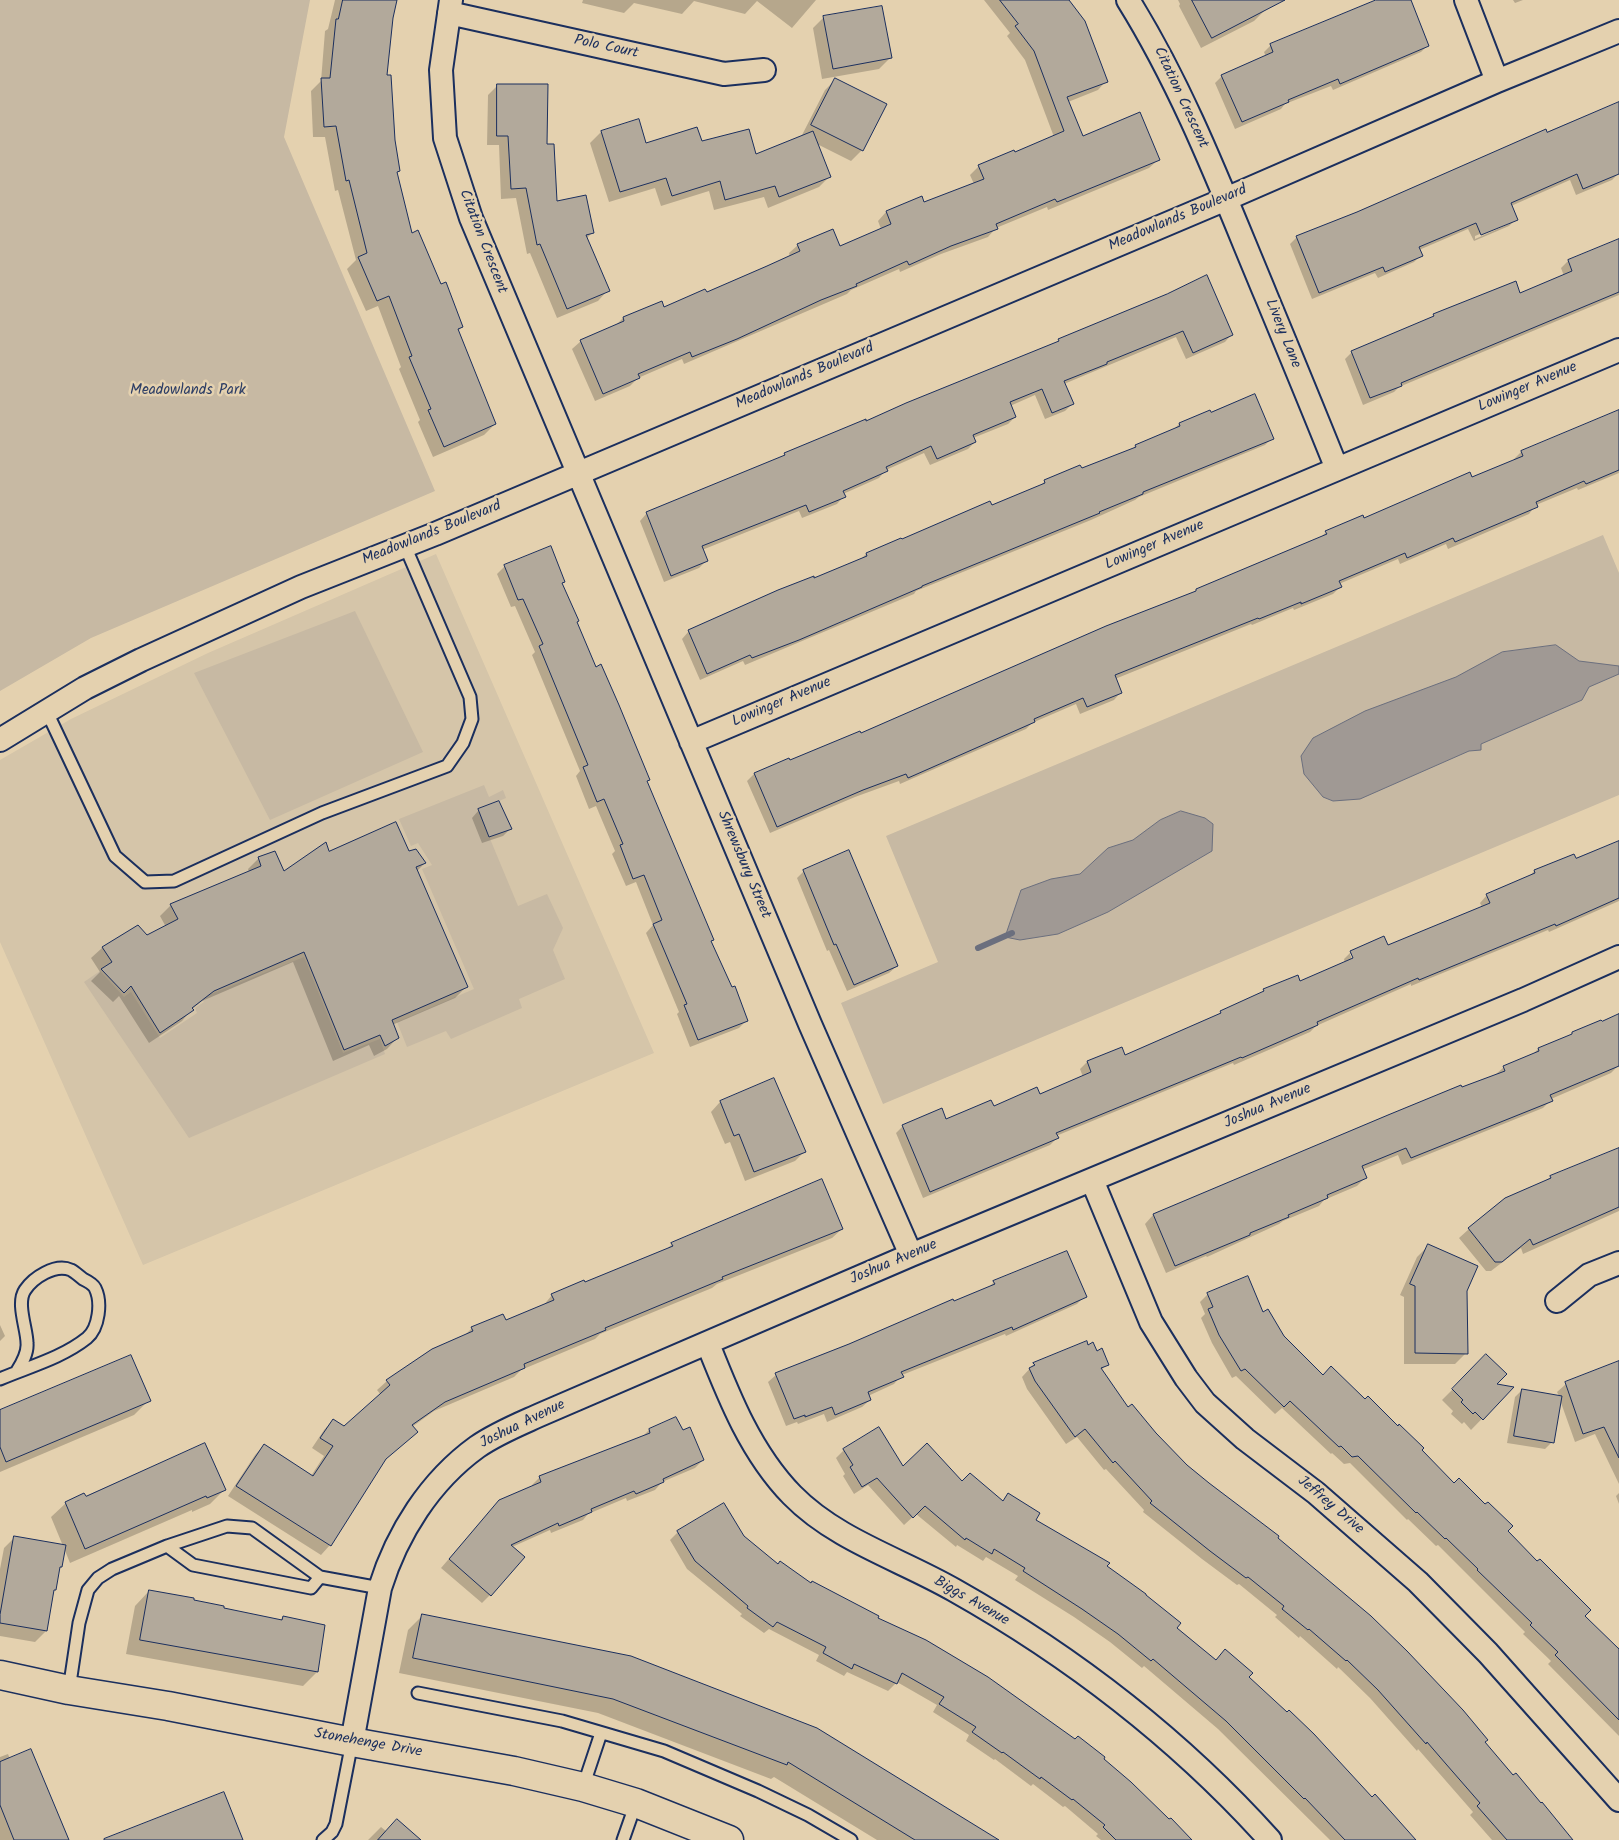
<!DOCTYPE html>
<style>
body{margin:0}
canvas{display:block;background:#e4d1af}
</style>
<canvas width="1619" height="1840"></canvas>
<script>
const context = document.querySelector('canvas').getContext('2d');
context.lineJoin = 'round';
function fill(path, color) { context.fillStyle = color; context.fill(path, 'evenodd'); }
function stroke(path, color, width, dash) { context.strokeStyle = color; context.lineWidth = width; context.lineCap = dash ? 'butt' : 'round'; context.setLineDash(dash || []); context.stroke(path); }
function label(font, color, halo, rows, align = 'center') {
  context.font = font + ' Kalam,sans-serif'; context.lineWidth = 5; context.setLineDash([]); context.textBaseline = 'middle'; context.strokeStyle = halo; context.fillStyle = color; for (const [text, x, y, turn = 0] of rows) {
    context.save(); context.translate(x, y); context.rotate((+turn || 0) * Math.PI / 180); context.textAlign = isNaN(turn) ? turn : align; if (halo) context.strokeText(text, 0, 0); context.fillText(text, 0, 0); context.restore();
  }
}
const built = new Path2D(`
 M436,554L654,1053L143,1265L0,942V760L71,719L208,653Z`);
const green = new Path2D(`
 M0,0H310L284,137L435,491L91,638L0,691Z
 M1603,535L1619,573V795L883,1104L841,1003L938,962L886,836Z
 M355,611L423,752L270,820L194,673Z
 M484,785L489,797L503,790L506,798L478,810L518,906L547,894L563,928L553,950L565,979L519,999L522,1008L451,1039L446,1031L407,1047L397,1022L474,989L422,869L432,865L418,843L411,846L399,819Z
 M304,957L343,1053L380,1039L385,1054L189,1138L84,982L100,971L124,997L131,992L160,1038L197,1013L195,1008L204,1002L201,998Z`);
const water = new Path2D(`
 M1556,645L1579,661L1619,666V674L1589,687L1582,700L1481,744V750L1469,751L1360,799L1333,801L1323,797L1304,774L1301,756L1313,738L1365,711L1456,677L1502,652Z
 M1181,811L1205,818L1213,824L1212,851L1108,912L1058,934L1020,940L1005,937L1021,890L1051,879L1080,874L1108,848L1133,840L1160,820Z`);
const shadow = new Path2D(`
 M335,0H395L391,18L386,76L393,140L399,170L396,174L411,235L441,286L462,327L457,332L495,424L484,435L433,457L418,422L420,420L399,369L401,367L378,306L366,311L347,269L356,260L338,190L335,191L325,137H313L311,91L321,81L325,31L328,29Z
 M583,0H816L792,28L757,1L745,14L694,1L682,14L634,3L624,13L582,3Z
 M984,0H1068L1106,81L1098,90L1068,102L1083,137L1158,160L1149,168L1048,210L1047,207L996,228L988,237L941,254L900,272L899,269L851,290L847,294L684,364L682,359L638,378L630,386L595,401L572,349L581,341L616,325L623,318L661,303L663,308L706,294L790,257L789,253L798,245L840,248L881,229L878,221L886,212L921,197L924,204L974,184L970,175L979,166L1014,154L1054,137L1025,60L1007,36L1010,33Z
 M1178,0H1259L1265,10L1254,21L1201,48L1179,6L1180,4Z
 M1379,0H1409L1428,45L1421,52L1333,90L1331,86L1285,104L1281,109L1235,129L1215,83L1222,76L1266,57L1264,52L1271,45Z
 M1513,0H1523L1515,3Z
 M824,17L890,58L879,69L822,79L813,28Z
 M836,79L862,150L851,161L817,144L830,176L819,187L768,208L764,197L714,210L709,191L661,206L655,188L609,202L590,143L601,132L646,145L701,143L755,155L801,137L825,90Z
 M498,85L546,145L556,203L592,233L587,238L608,290L598,301L557,318L530,253L527,254L516,198L501,199L499,145H487L488,95Z
 M1619,103V173L1612,180L1576,195L1570,180L1511,206L1516,219L1509,226L1474,241L1468,229L1419,250L1421,255L1414,262L1378,278L1375,273L1312,299L1290,244L1297,237ZM1509,222V224L1475,239V236Z
 M1619,240V295L1399,387L1394,392L1363,405L1345,359L1352,352L1430,319L1434,315L1520,294L1564,276L1561,268L1568,261Z
 M1167,295L1232,334L1225,342L1186,359L1176,337L1064,384L1072,404L1065,411L1045,419L1035,395L1010,406L1015,417L1008,424L973,438L975,442L968,449L930,465L924,453L886,470L879,478L843,494L844,496L837,504L802,518L799,511L702,550L706,561L699,568L664,582L640,521L647,513L781,458L785,454L866,423Z
 M1619,411V473L1578,490L1577,488L1536,505L1529,514L1448,549L1446,544L1400,564L1398,559L1339,584L1340,587L1333,594L1294,610L1293,608L1252,625L1251,624L1115,679L1121,692L1114,700L1080,714L1076,704L1032,723L1026,729L900,784L899,781L855,797L770,833L747,781L754,774L861,734L1320,538L1326,532L1471,479L1515,460L1514,459L1521,452Z
 M1209,412L1272,438L1265,445L1139,497L1135,500L1091,520L916,591L914,594L745,665L743,661L700,680L682,639L689,631L860,560L866,554L1039,487L1045,481L1081,470L1132,450L1135,446L1173,430L1179,424Z
 M505,566L561,584L576,622L646,782L710,941L747,1020L739,1028L690,1047L677,1014L679,1012L646,933L653,925L636,882L626,886L612,854L615,851L596,806L589,809L576,776L580,771L532,655L535,652L515,606L511,607L497,574Z
 M479,810L510,829L503,836L482,843L472,818Z
 M1619,842V901L1549,932L1548,930L1411,986V984L1316,1026L1310,1032L1234,1065L1233,1063L1056,1136L1057,1138L1050,1145L923,1198L896,1133L903,1126L945,1121L1039,1096L1083,1077L1080,1069L1087,1062L1121,1048L1125,1057L1215,1017L1221,1012L1260,994L1264,990L1299,982L1345,963L1344,959L1351,952L1388,947L1482,907L1480,903L1487,895L1528,878L1534,871L1573,856L1575,860ZM1350,954H1352L1354,965Z
 M329,852L408,853L425,863L417,871L466,987L455,998L392,1025L397,1038L387,1049L374,1056L369,1045L333,1061L293,962L202,1001L192,1009L182,1021L149,1043L119,996L113,1002L91,981L100,972L91,958L102,948L138,926L147,937L166,927L160,916L171,905L249,872L248,869L259,858L283,873Z
 M804,871L897,966L889,973L847,991L829,950L827,951L797,878Z
 M1619,1016V1065L1611,1073L1551,1099V1100L1543,1108L1402,1165L1398,1155L1362,1170L1365,1178L1357,1186L1324,1200L1319,1206L1283,1221L1279,1224L1207,1257L1206,1256L1166,1273L1145,1224L1153,1215L1388,1116L1495,1075L1504,1067L1532,1055L1538,1049L1569,1037L1572,1034Z
 M773,1080L804,1152L795,1161L745,1181L730,1142L725,1144L711,1112L720,1102Z
 M1619,1149V1211L1523,1254L1521,1248L1491,1271H1486L1459,1238L1469,1229L1551,1177Z
 M842,1229L832,1238L717,1284L712,1288L600,1334L595,1339L521,1370L514,1377L434,1411L412,1427L406,1441L384,1461L330,1545L321,1555L228,1496L255,1455L264,1445L311,1476L324,1456L312,1448L324,1430L333,1420L344,1428L381,1395L377,1390L387,1381L463,1337L472,1328L505,1321L543,1306L552,1295L585,1284L666,1250L672,1244Z
 M1428,1246L1466,1290V1353L1455,1364H1404V1297L1400,1295L1417,1257Z
 M994,1282L1085,1296L1077,1304L1006,1336L1005,1334L902,1375L894,1384L868,1396L870,1400L862,1407L827,1422L824,1414L798,1424L797,1422L786,1426L768,1382L776,1375L954,1303L988,1288Z
 M1208,1294L1262,1314L1323,1377L1420,1450L1454,1485L1506,1531L1583,1616L1617,1649L1619,1647V1736L1548,1664L1551,1661L1523,1634L1525,1632L1438,1545L1436,1546L1408,1519L1407,1520L1350,1463L1344,1464L1332,1453L1331,1454L1282,1408L1275,1414L1236,1376L1232,1378L1212,1343L1201,1318L1205,1314L1200,1302Z
 M0,1325L5,1336L0,1341Z
 M1087,1346L1096,1352L1107,1365L1101,1370L1128,1409L1186,1466L1276,1538L1484,1742L1571,1840H1492L1470,1815L1473,1812L1418,1749L1417,1751L1370,1698L1338,1667L1337,1669L1300,1636L1299,1638L1275,1617L1277,1615L1239,1584L1237,1585L1202,1559L1143,1512L1144,1510L1106,1469L1104,1470L1077,1437L1066,1444L1027,1389L1022,1377L1034,1364Z
 M1486,1356L1494,1385L1512,1388L1471,1430L1464,1422L1462,1424L1451,1414L1453,1411L1442,1400Z
 M1619,1363V1484L1595,1434L1575,1442L1560,1400L1552,1442L1545,1449L1507,1443L1515,1397L1522,1390L1559,1396L1557,1392L1566,1384Z
 M149,1400L134,1415L0,1472V1412Z
 M649,1430L682,1432L703,1460L695,1468L662,1482L655,1490L627,1501L626,1498L588,1514L583,1520L551,1533L550,1530L512,1547L490,1595L482,1603L441,1568L491,1510L532,1487V1485L540,1477L642,1437Z
 M844,1450L903,1468L962,1482L1002,1502L1009,1495L1035,1520L1106,1567L1216,1661L1248,1677L1413,1840H1330L1218,1729L1144,1666L1142,1668L1110,1642L1074,1617L1015,1580L1018,1576L986,1557L983,1561L957,1545L956,1547L916,1514L904,1525L868,1485L854,1494L843,1476L845,1474L836,1458Z
 M224,1490L210,1504L192,1512V1510L70,1563L64,1548L60,1567L58,1569L53,1591L46,1631L35,1642L0,1636V1569L4,1548L15,1537L63,1546L51,1517L66,1503L85,1497Z
 M1619,1493V1504L1616,1496Z
 M723,1505L743,1537L777,1565L811,1584L877,1618L1102,1759L1191,1840H1101L1096,1836L1098,1834L1065,1806L1063,1807L1033,1784L1031,1786L995,1759L994,1760L966,1741L969,1735L933,1712L937,1705L897,1682L888,1691L847,1672L844,1676L816,1661L819,1655L769,1629L764,1633L740,1616L742,1614L687,1569L670,1540L678,1532Z
 M149,1591L222,1609L280,1621L283,1617L317,1672L303,1686L126,1654L135,1606Z
 M423,1615L997,1840H877L774,1777L771,1779L598,1713L399,1673L408,1630Z
 M8,1754L10,1759L67,1840H0V1757Z
 M381,1827L386,1831L408,1840H368Z`);
const stream = new Path2D(`
 M978,948L1012,933`);
const building = new Path2D(`
 M343,0H397L393,18L387,75H391L395,140L400,171L397,172L412,233L418,230L441,284L446,282L463,327L458,329L496,424L444,447L428,410L431,409L409,357L412,356L389,296L377,301L358,257L367,253L349,180L346,181L336,126L324,127L321,78H330L336,19H338Z
 M1000,0H1069L1085,21L1108,82L1067,97L1083,136L1140,112L1160,160L1057,202L1055,199L996,224L998,229L951,246L909,265L907,261L856,284L857,286L821,300L737,339L692,357L690,352L638,374L640,378L603,394L580,340L624,321L623,317L662,301L664,307L705,289L707,292L767,266L800,251L797,244L833,229L840,246L891,224L886,211L922,196L924,202L984,179L978,165L1014,150L1015,152L1064,131L1034,51L1015,26L1018,24Z
 M1192,0H1285L1212,38Z
 M1376,0H1411L1429,46L1340,84L1338,79L1288,100L1289,102L1242,122L1221,75L1273,52L1270,44Z
 M882,6L892,58L833,69L823,16Z
 M835,78L887,104L863,151L811,125Z
 M497,84H548L547,144H554L557,201L586,195L594,233L586,235L610,291L567,309L540,244L537,245L526,188L511,189L508,136H497Z
 M1619,102V174L1583,189L1577,174L1511,203L1518,220L1481,235L1476,223L1419,247L1423,256L1385,272L1383,267L1319,293L1296,236L1357,212L1546,129L1547,132Z
 M639,119L646,143L697,127L702,141L749,129L756,154L813,131L831,177L779,197L775,186L725,200L720,181L672,196L666,178L620,192L601,131Z
 M1619,239V292L1401,383L1402,386L1370,398L1351,351L1434,316L1433,314L1516,281L1520,293L1572,271L1568,260Z
 M1207,275L1233,335L1193,353L1183,331L1107,362V364L1064,381L1074,404L1052,413L1042,389L1010,402L1016,417L973,435L976,442L937,459L931,446L886,467L888,471L843,491L846,497L809,512L806,505L702,546L708,561L671,576L646,512L785,455L784,453L866,419V421L906,403L1059,341L1058,339L1167,294Z
 M1255,394L1274,439L1143,492V494L1099,512L1100,513L922,586V587L799,640L752,658L750,655L707,674L688,630L778,590L814,576V578L867,556L866,553L901,538L902,539L990,501L992,505L1045,483L1044,480L1080,465L1082,468L1136,447L1135,445L1180,426L1179,423L1210,410L1211,412Z
 M1619,410V470L1586,484L1584,481L1536,502L1538,507L1455,542L1453,538L1407,558L1405,553L1339,581L1342,587L1301,604V602L1259,619L1258,618L1115,675L1122,693L1087,707L1083,698L1034,719L1035,722L908,778L906,774L863,790L777,827L754,773L789,758L790,760L860,731L861,733L1106,626L1196,591V589L1327,534L1325,531L1363,515L1364,518L1470,472L1472,477L1523,456L1521,451Z
 M551,546L565,582L562,583L579,621L577,622L596,667L601,664L619,705L650,780L647,781L714,940L711,941L732,987L735,986L748,1021L698,1040L684,1005L687,1004L653,924L662,920L644,875L633,879L620,845L623,844L604,799L597,802L583,767L588,765L539,646L543,644L523,599L518,600L504,565Z
 M499,801L512,829L489,837L478,809Z
 M396,822L409,851L416,849L426,863L416,867L468,987L392,1020L399,1038L385,1046L380,1035L344,1050L304,952L214,991L192,1008L194,1010L160,1033L131,986L124,993L101,969L112,962L102,947L138,925L147,935L178,919L170,904L261,866L258,857L275,851L284,871L326,842L329,851Z
 M1619,841V898L1556,926L1555,924L1419,980L1418,978L1317,1022L1318,1025L1242,1058L1241,1057L1056,1133L1059,1138L930,1192L902,1125L942,1108L946,1119L991,1100L994,1106L1037,1087L1040,1094L1091,1072L1087,1061L1122,1047L1125,1055L1221,1013L1220,1011L1264,991L1263,989L1298,975L1300,981L1353,958L1350,951L1384,936L1388,945L1490,903L1486,894L1535,873L1534,870L1574,854L1576,858Z
 M849,850L898,966L854,985L836,944L834,945L803,870Z
 M1619,1014V1066L1550,1095L1553,1101L1411,1158L1406,1148L1362,1166L1367,1178L1327,1195L1328,1198L1288,1215L1289,1217L1250,1233V1235L1175,1266L1153,1214L1388,1115L1461,1085L1462,1087L1505,1071L1503,1066L1539,1051L1538,1048L1572,1034V1032L1601,1020L1602,1021Z
 M774,1078L806,1152L754,1172L739,1134L734,1136L720,1101Z
 M1619,1148V1207L1533,1245L1530,1239L1502,1262H1495L1468,1228L1505,1198L1551,1178L1550,1176Z
 M822,1179L843,1229L722,1277L723,1279L605,1328L606,1330L524,1364L525,1368L445,1402L412,1425L418,1432L386,1459L331,1546L236,1486L264,1444L313,1476L333,1446L320,1438L333,1419L344,1426L390,1385L386,1380L432,1349L473,1331L471,1327L503,1314L506,1320L554,1300L551,1294L584,1280L585,1282L673,1246L671,1243Z
 M1428,1244L1478,1266L1467,1291L1468,1354L1415,1353V1286L1410,1284Z
 M1067,1251L1087,1297L1013,1330L1012,1327L901,1372L904,1377L868,1392L871,1400L835,1415L832,1407L805,1417V1415L794,1419L775,1373L849,1344L953,1299L954,1301L995,1284L993,1281Z
 M1248,1276L1263,1312L1268,1309L1284,1336L1323,1375L1331,1366L1365,1399L1368,1396L1398,1426L1399,1424L1424,1448L1422,1450L1454,1483L1459,1478L1485,1504L1488,1502L1513,1526L1508,1531L1537,1561L1540,1559L1591,1610L1585,1616L1619,1649V1720L1555,1655L1558,1652L1530,1625L1532,1623L1477,1570L1478,1569L1446,1538L1445,1539L1417,1512L1416,1513L1358,1456L1352,1457L1341,1446L1339,1447L1290,1401L1284,1407L1245,1369L1241,1371L1219,1335L1208,1309L1213,1307L1207,1293Z
 M1087,1341L1088,1345L1093,1342L1097,1351L1102,1348L1109,1365L1101,1368L1128,1407L1132,1404L1156,1433L1187,1465L1209,1483L1279,1536L1278,1538L1371,1616L1407,1651L1463,1710L1488,1740L1485,1742L1513,1775L1516,1773L1541,1803L1542,1802L1573,1840H1507L1477,1806L1480,1803L1446,1764L1427,1742L1426,1744L1378,1690L1347,1660L1346,1661L1309,1629L1308,1630L1282,1609L1284,1606L1248,1577L1246,1578L1210,1551L1150,1503L1152,1501L1115,1461L1113,1463L1085,1429L1075,1437L1035,1381L1029,1368L1035,1365L1033,1363Z
 M1486,1354L1507,1374L1497,1384L1514,1387L1483,1420L1475,1412L1473,1414L1461,1402L1463,1400L1452,1389Z
 M131,1355L151,1401L6,1462L0,1447V1410Z
 M1619,1361V1458L1604,1427L1583,1434L1565,1382Z
 M1522,1389L1562,1396L1554,1443L1514,1436Z
 M676,1417L683,1430L690,1427L704,1460L663,1479L664,1482L636,1494L634,1491L591,1509L592,1512L559,1526L558,1523L511,1545L525,1557L491,1596L449,1559L499,1500L541,1482L539,1476L650,1433L649,1429Z
 M879,1427L903,1466L927,1443L962,1481L970,1473L1003,1501L1008,1493L1040,1513L1036,1520L1110,1563L1107,1566L1146,1594V1595L1181,1623L1177,1628L1216,1660L1225,1649L1253,1673L1249,1677L1287,1712L1289,1710L1314,1734L1372,1797L1375,1794L1416,1840H1345L1305,1798L1304,1799L1226,1721L1153,1659L1151,1661L1118,1634L1082,1609L1023,1571L1025,1568L994,1549L992,1554L966,1538L965,1540L925,1506L913,1518L877,1478L862,1487L850,1467L853,1465L843,1449Z
 M205,1443L226,1490L207,1498L206,1496L85,1549L65,1502L84,1493L86,1496Z
 M724,1503L744,1536L778,1564L780,1561L811,1583L812,1581L879,1616L878,1618L926,1640L988,1677L1075,1739L1078,1736L1105,1757L1104,1759L1131,1782L1169,1819L1171,1818L1192,1840H1116L1103,1827L1105,1825L1073,1799L1072,1800L1041,1777L1040,1779L1003,1752L1002,1753L972,1732L976,1727L939,1704L944,1697L902,1673L897,1684L854,1664L852,1669L823,1653L826,1647L777,1622L773,1627L747,1608L748,1606L695,1561L677,1531Z
 M14,1536L66,1545L62,1567H60L56,1590H54L47,1631L0,1623V1615Z
 M149,1590L194,1598V1600L224,1606V1608L282,1620L283,1616L325,1625L318,1672L140,1640Z
 M422,1614L631,1656L817,1728L999,1840H915L788,1762L787,1765L613,1699L413,1658Z
 M31,1749L69,1840H14L0,1805V1762Z
 M224,1792L243,1840H104V1839Z
 M397,1819L421,1840H378Z`);
const service = new Path2D(`
 M47,712L115,856L145,882L174,881L322,813L447,766L463,743L472,719L470,697L405,546
 M0,1379C28,1367 62,1358 87,1338C99,1328 102,1302 95,1288C93,1284 87,1281 83,1279C79,1276 75,1272 71,1270C55,1263 33,1278 25,1290C16,1303 27,1329 27,1343C28,1353 22,1363 17,1371
 M167,1546L193,1565L311,1588L320,1577
 M69,1690L79,1623L88,1590L98,1578L112,1569L167,1546L227,1526L252,1528L320,1577L380,1588
 M418,1693L562,1721L664,1751L758,1791L808,1815L851,1840
 M583,1787L601,1733
 M323,1840L332,1832L336,1824L352,1742
 M623,1840L636,1803`);
const minor = new Path2D(`
 M451,0L441,70L445,138L471,218L810,1024L911,1255
 M1128,0C1176,77 1211,162 1245,245C1276,320 1307,394 1337,469
 M1466,0L1497,81
 M449,13L724,74L764,70
 M0,740L85,688L141,660L301,587L435,534L1226,199L1497,81L1619,31
 M691,742L1619,350
 M1092,1180L1151,1322L1186,1378L1205,1403L1245,1439L1316,1493L1418,1582L1488,1653L1619,1800
 M1557,1301L1589,1275L1619,1263
 M708,1344C729,1397 751,1453 792,1495C836,1540 900,1559 954,1590C1071,1656 1180,1740 1270,1840
 M352,1742L380,1588C397,1533 430,1481 477,1447C497,1433 520,1424 542,1414L911,1255L1523,1000L1619,957`);
const tertiary = new Path2D(`
 M0,1675L69,1690L168,1706L352,1742L514,1771L583,1787L636,1803L729,1840`);
const streetNames = [
 ["Polo Court",606,48,12],
 ["Citation Crescent",1180,98,65],
 ["Meadowlands Boulevard",1178,219,-23],
 ["Citation Crescent",482,242,69],
 ["Livery Lane",1282,334,68],
 ["Meadowlands Boulevard",805,377,-23],
 ["Lowinger Avenue",1528,388,-23],
 ["Meadowlands Boulevard",432,534,-22],
 ["Lowinger Avenue",1155,546,-23],
 ["Lowinger Avenue",782,703,-23],
 ["Shrewsbury Street",743,865,67],
 ["Joshua Avenue",1268,1107,-23],
 ["Joshua Avenue",894,1263,-23],
 ["Joshua Avenue",523,1425,-26],
 ["Jeffrey Drive",1330,1506,40],
 ["Biggs Avenue",971,1602,30],
 ["Stonehenge Drive",368,1744,10]
];
const parkNames = [
 ["Meadowlands Park",188,391]
];
fill(built, '#d5c5a9');
fill(green, '#c7b9a3');
fill(water, '#a09994');
stroke(water, '#6b6f7e', 1);
fill(shadow, '#0003');
stroke(stream, '#6b6f7e', 6);
fill(building, '#b2a99b');
stroke(building, '#1b2f5e', 1);
stroke(service, '#1b2f5e', 15);
stroke(minor, '#1b2f5e', 26);
stroke(tertiary, '#1b2f5e', 31);
stroke(service, '#e4d1af', 11);
stroke(minor, '#e4d1af', 22);
stroke(tertiary, '#e4d1af', 28);
label('15px', '#1b2f5e', '#e4d1af', streetNames);
label('15px', '#2c3d65', '#e4d1af', parkNames);
</script>
